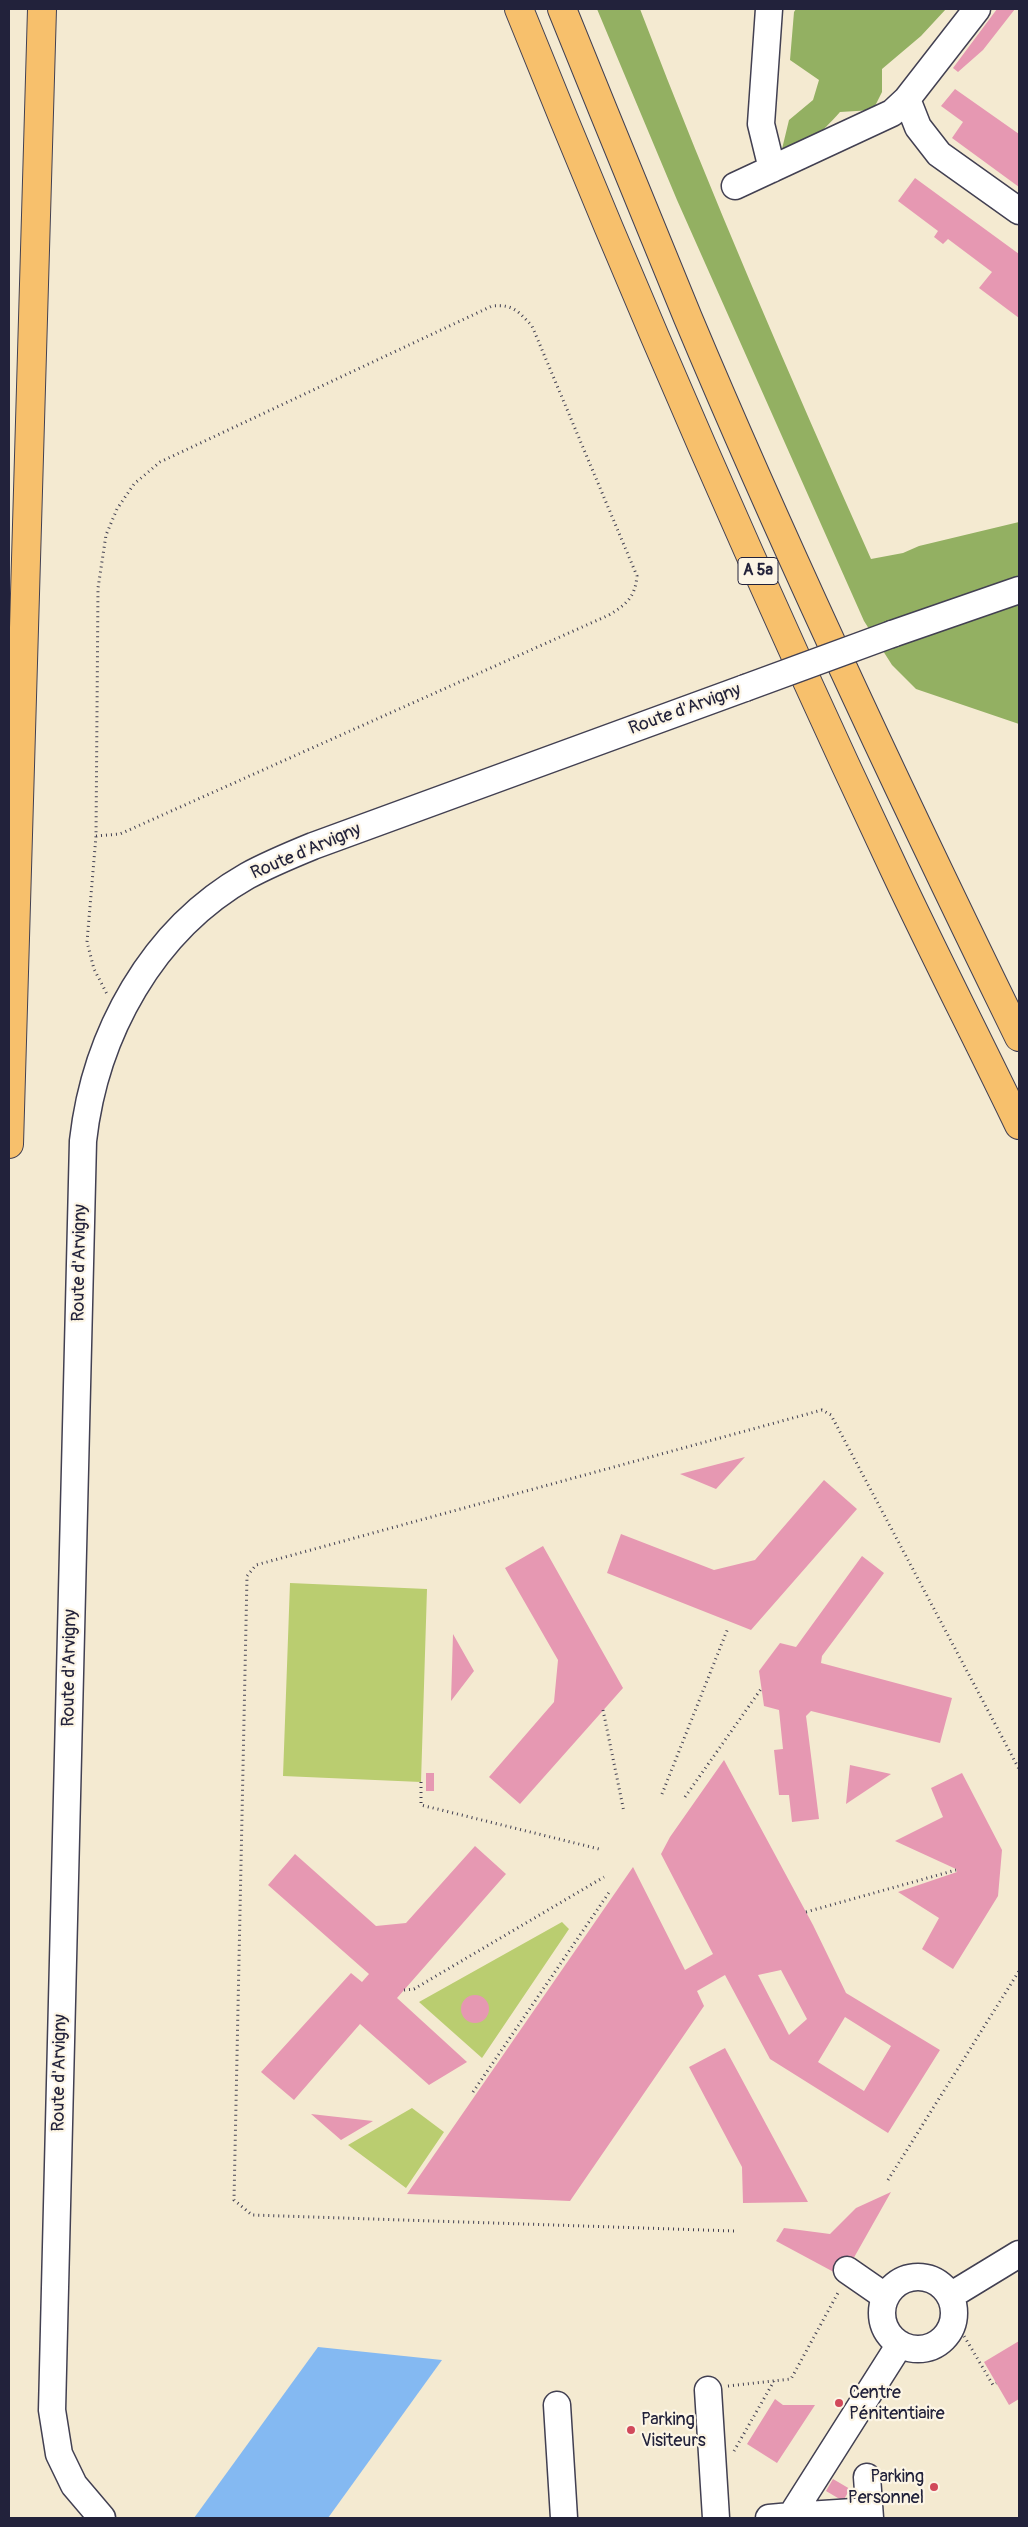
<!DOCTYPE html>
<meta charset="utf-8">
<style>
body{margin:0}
#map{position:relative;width:1028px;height:2527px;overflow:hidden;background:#f4ead1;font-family:Pangolin,sans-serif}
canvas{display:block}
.frame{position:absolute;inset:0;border:10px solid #22223b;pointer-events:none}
</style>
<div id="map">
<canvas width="1028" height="2527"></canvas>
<div class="frame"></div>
</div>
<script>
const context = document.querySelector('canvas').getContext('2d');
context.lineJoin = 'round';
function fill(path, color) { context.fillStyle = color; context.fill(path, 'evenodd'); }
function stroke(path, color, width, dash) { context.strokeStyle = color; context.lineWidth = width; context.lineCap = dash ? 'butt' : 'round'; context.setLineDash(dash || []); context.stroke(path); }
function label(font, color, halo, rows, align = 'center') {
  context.font = font + ' Pangolin,sans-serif'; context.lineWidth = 4.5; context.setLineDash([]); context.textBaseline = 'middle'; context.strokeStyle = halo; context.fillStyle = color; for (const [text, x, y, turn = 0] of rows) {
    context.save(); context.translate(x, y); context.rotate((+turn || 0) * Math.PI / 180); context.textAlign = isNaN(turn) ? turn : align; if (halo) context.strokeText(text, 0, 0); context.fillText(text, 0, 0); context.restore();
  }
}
const green = new Path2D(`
 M290,1583L427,1589L421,1782L283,1776Z
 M562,1922L569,1929L482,2058L419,2002Z
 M412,2108L444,2132L406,2188L348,2145Z`);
const forest = new Path2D(`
 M597,9H640C711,195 790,377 871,559L903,553L919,546L1019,522V724L916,689L892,665L864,621L677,200Z
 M796,9H946L921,36L882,69V92L873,110L840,112C819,135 813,142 782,149L789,120L813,100L819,80L790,60L794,12Z`);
const water = new Path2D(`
 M318,2347L442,2360L328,2518H194Z`);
const building = new Path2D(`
 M997,9H1015L983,50L958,72L953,68Z
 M955,89L1019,134V187L952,138L963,122L941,106Z
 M915,178L1019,254V318L979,288L992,272L948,239L943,244L934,237L938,231L898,201Z
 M745,1457L716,1489L680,1474Z
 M824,1480L857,1509L751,1630L607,1573L621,1534L714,1570L755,1560Z
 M543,1546L623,1688L520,1804L489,1777L554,1702L558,1660L505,1568Z
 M862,1556L884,1573L822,1656L821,1663L952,1698L940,1743L811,1711L806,1716L819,1819L792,1822L789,1795H779L774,1750L783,1749L779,1710L764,1706L759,1671L780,1643L796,1647Z
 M453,1634L474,1671L451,1701Z
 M724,1760L813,1925L846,1993L940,2050L888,2133L770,2059L725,1975L697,1991L704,2006L570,2201L407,2194L633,1867L685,1970L713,1954L661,1854L670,1837ZM781,1970L807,2019L789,2035L758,1975ZM845,2017L891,2046L864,2091L818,2062Z
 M850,1765L891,1774L846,1804Z
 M426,1773H434V1791H426Z
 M962,1773L1002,1850L998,1896L953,1969L922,1949L939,1918L898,1892L957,1872L956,1869L895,1841L943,1817L931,1788Z
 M475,1846L506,1874L397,1998L467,2062L429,2085L360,2024L294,2100L261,2072L351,1973L362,1982L369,1974L268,1885L295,1854L376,1926L406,1923Z
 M461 2009a14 14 0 1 1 28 0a14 14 0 1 1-28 0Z
 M725,2048L808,2202L743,2203L742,2167L689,2067Z
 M311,2114L373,2121L341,2140Z
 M891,2192L843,2277L776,2241L784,2228L830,2234L856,2208Z
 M1019,2341V2399L1009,2405L984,2362Z
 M775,2399L783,2405H815L777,2463L747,2444Z
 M833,2479L850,2489L843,2501L826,2491Z`);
const path = new Path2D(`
 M96,836L120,834L609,615C627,604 635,597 637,576L532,326C518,311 513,304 492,306L160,462L134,484L117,509L106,535L98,588L96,836L87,942L94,969L107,994
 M603,1710L624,1812
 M421,1782V1805L599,1849
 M662,1794L728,1628
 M685,1797L761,1689
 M806,1912L956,1870
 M404,1990L414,1989L604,1877
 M473,2092L610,1891
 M888,2180L1019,1971
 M734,2231L252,2215L234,2200L247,1576L256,1565L822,1410L831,1415L1019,1769
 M954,2319L993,2385L996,2383
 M728,2386L791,2379L839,2291
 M734,2451L774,2381`);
const minor = new Path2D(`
 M769,9L761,124L772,169
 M977,9L907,99L918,127L939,154L1019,211
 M735,186L892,113L907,99
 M892,634L1019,590
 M847,2270L886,2297
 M882 2313a36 36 0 1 1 72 0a36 36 0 1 1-72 0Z
 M950,2296L1019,2254
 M708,2390L716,2518
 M557,2405L564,2518
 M867,2477L870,2518
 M791,2516L869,2511
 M102,2518L74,2485L59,2454L52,2410L83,1141C95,1034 152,930 247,876C269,864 291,855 313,846L745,688
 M769,2518L791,2516L900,2344`);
const major = new Path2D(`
 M9,1144L42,9`);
const highway = new Path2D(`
 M519,9C636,300 761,587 895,871C935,956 978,1040 1019,1125
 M562,9C604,112 645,215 688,318C790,561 903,800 1019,1037`);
const minorBridge = new Path2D(`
 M745,688L892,634`);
const markers = [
 [839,2403,5,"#d1495b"],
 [631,2430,5,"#d1495b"],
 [934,2487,5,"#d1495b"]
];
const shields = [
 [758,571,40]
];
const shieldNames = [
 ["A 5a",758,571]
];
const streetNames = [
 ["Route d'Arvigny",685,710,-20],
 ["Route d'Arvigny",306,852,-23],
 ["Route d'Arvigny",80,1263,-89],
 ["Route d'Arvigny",70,1668,-89],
 ["Route d'Arvigny",60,2073,-89]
];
const poiNames = [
 ["Centre",849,2393],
 ["Pénitentiaire",849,2414],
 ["Parking",641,2420],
 ["Visiteurs",641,2441],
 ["Parking",924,2477,"right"],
 ["Personnel",924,2498,"right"]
];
fill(green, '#bacd70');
fill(forest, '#93b062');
fill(water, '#84b9f2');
fill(building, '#e698b2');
stroke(minor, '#424052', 29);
stroke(major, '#424052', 30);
stroke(highway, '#424052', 30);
stroke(path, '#424052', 3, [1, 4]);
stroke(minor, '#fff', 26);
stroke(major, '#f7c06c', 28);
stroke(highway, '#f7c06c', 28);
stroke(minorBridge, '#424052', 29, []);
stroke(minorBridge, '#fff', 26);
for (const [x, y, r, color] of markers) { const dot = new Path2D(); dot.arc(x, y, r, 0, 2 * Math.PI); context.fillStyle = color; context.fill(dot); stroke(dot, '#fcf5e5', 2); }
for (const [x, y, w] of shields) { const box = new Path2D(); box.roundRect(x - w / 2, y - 13.5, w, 27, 4); context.fillStyle = '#fcf5e5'; context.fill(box); stroke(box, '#22223b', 1); }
label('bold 16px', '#22223b', null, shieldNames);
label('18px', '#22223b', '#fcf5e5', streetNames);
label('18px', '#22223b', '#fcf5e5', poiNames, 'left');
</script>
